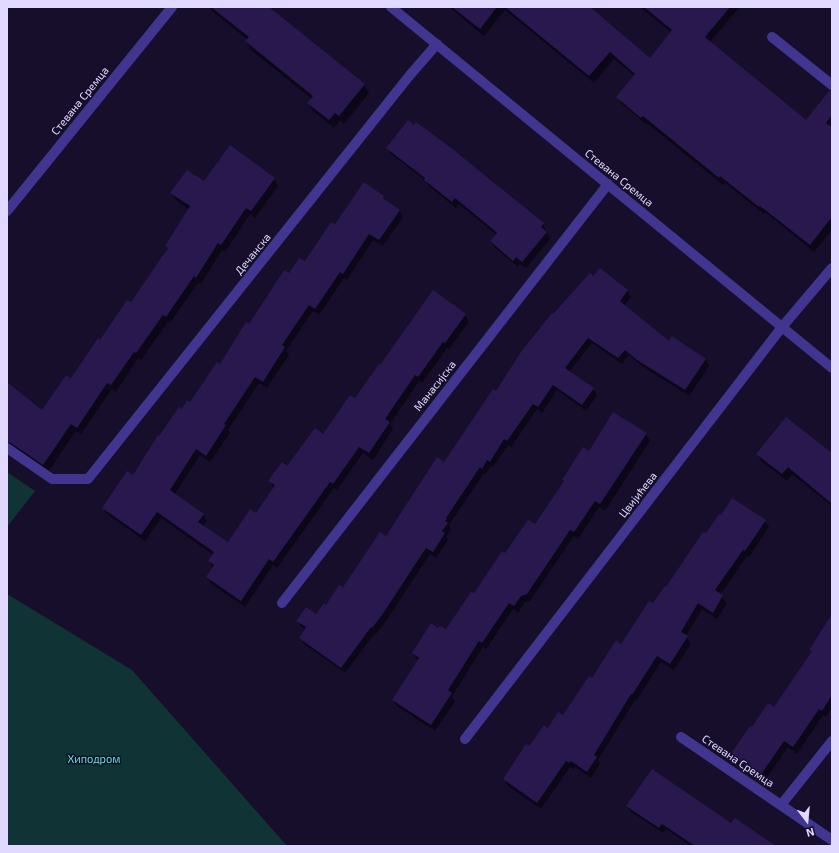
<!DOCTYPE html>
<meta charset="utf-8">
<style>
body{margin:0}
#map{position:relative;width:839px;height:853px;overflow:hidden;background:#160e2b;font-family:"Exo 2",sans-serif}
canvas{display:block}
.frame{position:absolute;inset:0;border:8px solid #e1d9ff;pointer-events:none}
.north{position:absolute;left:787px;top:801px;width:40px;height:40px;-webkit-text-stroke:3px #160e2b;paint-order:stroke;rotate:164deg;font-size:11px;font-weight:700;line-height:16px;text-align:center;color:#e1d9ff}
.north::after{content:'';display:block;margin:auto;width:14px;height:18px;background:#e1d9ff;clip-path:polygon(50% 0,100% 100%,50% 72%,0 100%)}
</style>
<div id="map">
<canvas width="839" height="853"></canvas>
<div class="frame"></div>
<div class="north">N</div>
</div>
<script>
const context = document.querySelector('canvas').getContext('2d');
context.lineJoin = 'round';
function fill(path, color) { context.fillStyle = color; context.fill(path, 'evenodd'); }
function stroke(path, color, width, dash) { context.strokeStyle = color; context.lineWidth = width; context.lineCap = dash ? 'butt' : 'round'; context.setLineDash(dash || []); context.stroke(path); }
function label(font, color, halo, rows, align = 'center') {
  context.font = font + ' "Exo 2",sans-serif'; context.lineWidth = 3; context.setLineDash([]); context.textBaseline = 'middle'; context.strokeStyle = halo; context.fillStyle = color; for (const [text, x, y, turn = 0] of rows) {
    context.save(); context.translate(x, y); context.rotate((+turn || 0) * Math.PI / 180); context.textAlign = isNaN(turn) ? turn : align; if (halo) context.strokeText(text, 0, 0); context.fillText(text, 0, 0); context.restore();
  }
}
const green = new Path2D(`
 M7,472L35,491L7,527Z
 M7,594L132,670L287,846H7Z`);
const shadow = new Path2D(`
 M209,7H268L364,84L369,93L344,124L340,120L334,128L313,111L308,103L312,99L251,50L246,41L248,40L212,11Z
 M449,7H587L650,59L672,33L640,7H740L710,42L806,121L832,105V230L814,252L765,212L764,214L725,183L723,185L647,123L646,124L622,104L617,97L635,76L614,59L594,83L505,10L484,36Z
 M416,123L496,184L498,187L543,224L550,239L526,268L520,264L518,267L495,248L491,242L497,235L459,204L456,208L429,186L426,181L391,154L387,148Z
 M230,147L274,179L278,186L255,218L250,214L225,252L222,250L201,284L198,283L170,323L168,322L141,360L138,358L116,392L112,389L81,434L76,431L48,472L7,446V386L43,411L71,379L131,304L168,250L166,246L189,210L176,200L171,193L204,183Z
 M383,196L387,202L399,210L403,217L383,246L373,240L347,280L344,278L319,315L313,311L286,351L289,355L267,388L259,383L228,430L230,433L210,462L200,455L175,494L203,515L207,521L203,526L229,543L256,515L273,488L270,481L324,435L355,400L381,366L465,315L469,322L449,349L447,348L422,383L419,381L390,424L393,429L373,460L363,453L337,490L334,488L277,568L273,565L245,607L211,584L207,577L213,568L209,561L213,555L161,518L145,541L107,514L103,508L133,476L160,438L182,411L191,403L289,275L305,263L335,225Z
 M594,277L627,291L631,297L624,306L669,343L706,359L709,366L689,396L642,366L629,355L622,364L592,343L569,372L593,389L597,395L586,411L557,390L542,413L537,409L511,447L508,445L493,467L491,466L485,474L484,473L449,525L451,530L446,537L448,540L436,558L430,554L386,621L376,634L375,633L345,673L304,644L300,638L306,630L301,627L298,621L316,615L343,589L387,538L445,463L554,316Z
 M646,434L650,441L605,511L599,507L578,539L574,536L530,601L525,602L518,613L513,609L486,649L483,647L452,696L455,701L435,731L397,706L393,700L418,661L413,653L439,629L446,631L505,554L535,526L564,482L563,480L589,452Z
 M757,454L832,456V506L792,474L787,481L761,461Z
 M765,521L769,527L749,557L747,556L720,595L727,603L717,619L702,609L686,636L691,644L674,670L661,662L636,701L635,700L598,760L600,764L591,778L575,767L574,769L570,767L541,809L508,786L504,779L529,748L564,717L592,679L621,645L667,588L706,535Z
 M832,622V708L826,717L823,715L797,754L788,747L764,782L735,762L731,755L752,728L775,708L812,653L811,650Z
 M627,806L731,825L768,846H689V845L666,829L663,833L631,812Z`);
const building = new Path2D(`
 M211,7H269L365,84L339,116L335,113L329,120L307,103L313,96L245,41L249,37Z
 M452,7H497L480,29Z
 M505,7H590L650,58L672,30L644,7H730L705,37L806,120L829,91H832V115L826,123L832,127V217L810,245L760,206L759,207L720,176L719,178L643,116L641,118L616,97L635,74L610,52L589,76Z
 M408,120L414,125L416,122L450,147L544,223L541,227L547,232L522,262L516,257L513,261L490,241L497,233L495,231L455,198L452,202L424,180L425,178L386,148Z
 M230,145L275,178L251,211L246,208L221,245L218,243L196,278L194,276L166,317L163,315L136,353L134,352L111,385L107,383L77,428L71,424L43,465L11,443L7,442V382L42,410L66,375L71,378L98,338L100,340L127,300L131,302L168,248L165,246L190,206L170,193L187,170L204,181Z
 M364,182L384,196L383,198L400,210L379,240L369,234L343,274L340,272L315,309L309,305L282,345L285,347L263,382L255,377L224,424L226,425L206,456L196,449L170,490L204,514L198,522L228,542L250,509L256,513L275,485L268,481L282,462L287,466L315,428L323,434L350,395L355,398L379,364L380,365L433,290L466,314L445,343L443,342L418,377L415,375L385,419L390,422L369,453L359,447L333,484L330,482L273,562L269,559L241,601L206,577L214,565L208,561L214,552L157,512L141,535L102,508L127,471L133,475L158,435L159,436L179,407L182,409L187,400L190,402L217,362L220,364L246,322L249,324L284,270L289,273L299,258L305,261L331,222L335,224Z
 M600,268L628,290L620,301L669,341L672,336L706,359L685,390L637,360L625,350L618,358L588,338L565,368L594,388L582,405L553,385L538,407L533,404L507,441L504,439L490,462L487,460L482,469L480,467L446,518L447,519L445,521L448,523L442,531L445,533L433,552L426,548L382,615L372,628L371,627L341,668L299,638L306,627L296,621L306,607L316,614L324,603L326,605L339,585L343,587L380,532L386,536L437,457L444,462L493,389L496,391L521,352L552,313L553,314L590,273L593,276Z
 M613,412L647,433L600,504L595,501L574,532L570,530L527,594L521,596L514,606L509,603L482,643L479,641L448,690L452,693L431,725L392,700L419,658L412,653L431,623L438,628L440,626L446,629L471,592L474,593L502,551L505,553L528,520L535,524L564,481L562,480L583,447L589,451Z
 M786,417L832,453V504L788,467L782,474L756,454Z
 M732,498L766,520L745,551L743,550L715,590L723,595L713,613L698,603L681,632L688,636L670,664L657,656L632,695L631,694L594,755L597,757L587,772L571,761L570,763L566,761L537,803L503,779L526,744L529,746L544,725L548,728L558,712L563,715L589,676L592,678L616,640L621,644L649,601L653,603L665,586L666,587L703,532L706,533L719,514L721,515Z
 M832,614V695L822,711L819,709L793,747L784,741L760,776L730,755L750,726L752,727L768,703L774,707L812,651L809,650Z
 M652,769L731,823L735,818L776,846H695L662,824L659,828L626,806Z`);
const minor = new Path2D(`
 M391,7L832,368
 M772,37L832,85
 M7,211L172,7
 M7,448L52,479H88L410,75L437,44
 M282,603L608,184
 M681,737L832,840
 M465,739L782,327L832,268
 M781,805L832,741`);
const streetNames = [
 ["Стевана Сремца",80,101,-51],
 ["Стевана Сремца",619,178,39],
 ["Дечанска",253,254,-51],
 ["Манасијска",435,386,-52],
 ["Цвијићева",638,495,-52],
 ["Стевана Сремца",738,761,34]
];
const parkNames = [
 ["Хиподром",94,759]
];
fill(green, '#103436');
fill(shadow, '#0007');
fill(building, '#28184e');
stroke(minor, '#41358f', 10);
label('11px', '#e1d9ff', '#160e2b', streetNames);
label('11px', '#58ecd5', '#160e2b', parkNames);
</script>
